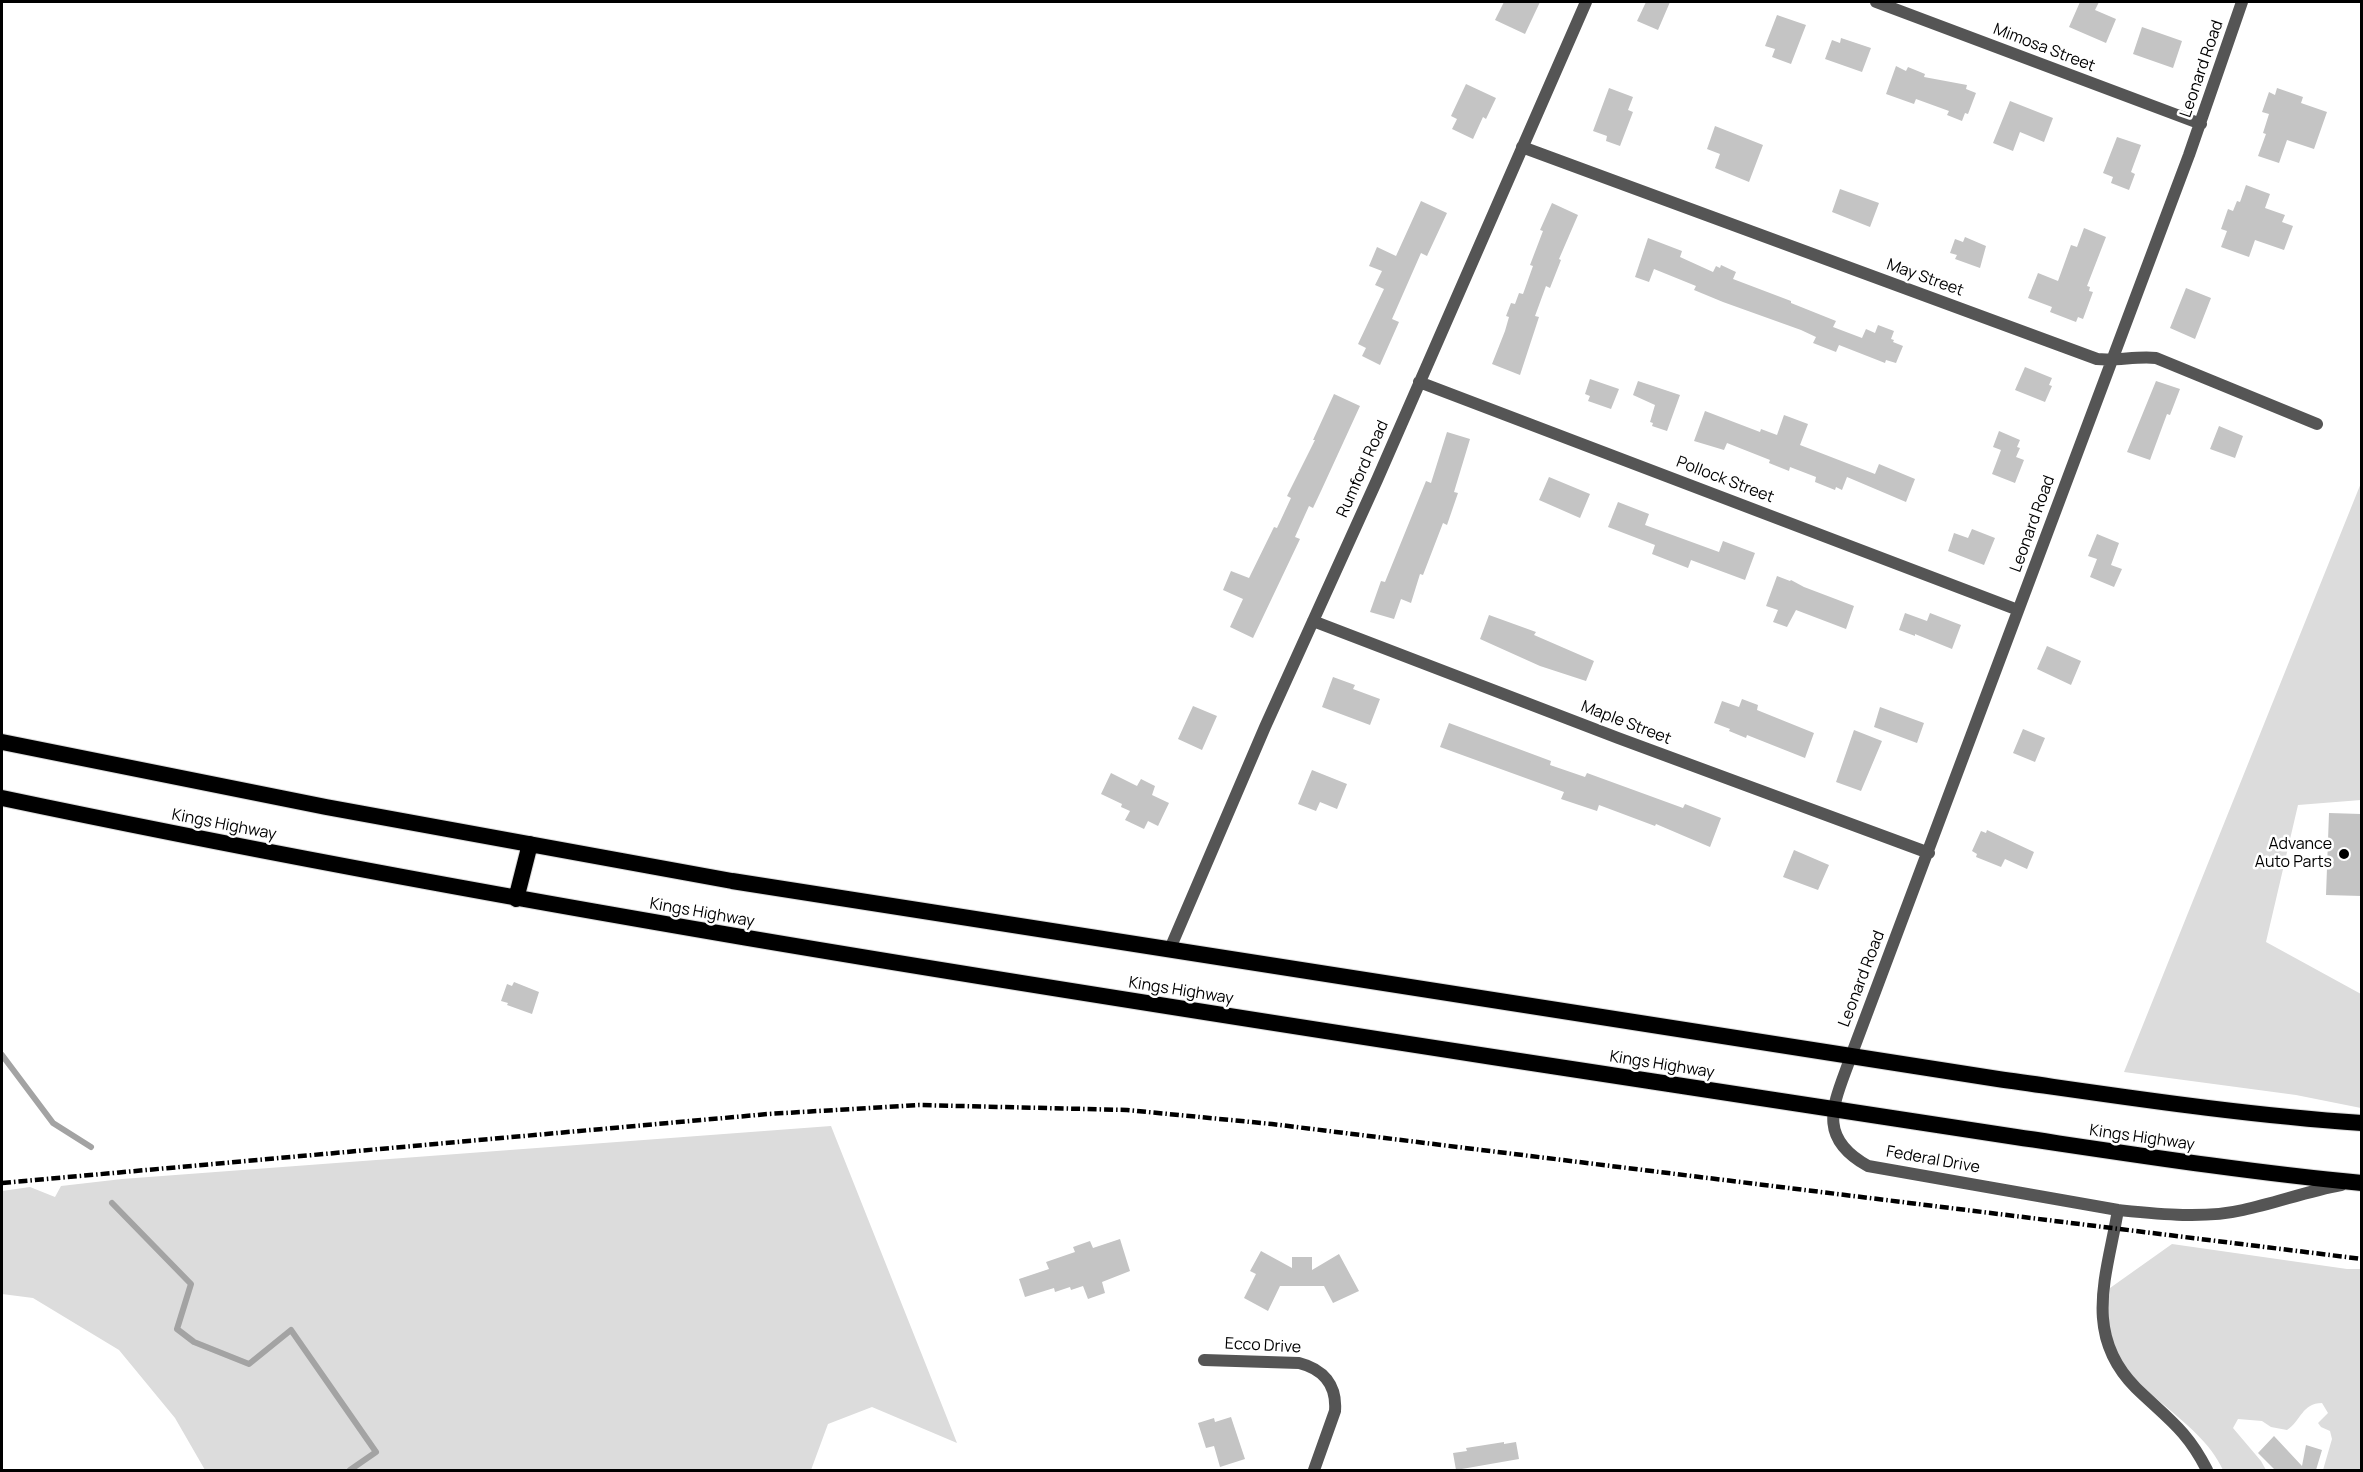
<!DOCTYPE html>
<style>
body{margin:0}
#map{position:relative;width:2363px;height:1472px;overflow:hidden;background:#fff;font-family:Manrope,sans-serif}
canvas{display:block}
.frame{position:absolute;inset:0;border:3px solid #000;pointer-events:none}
</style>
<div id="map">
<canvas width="2363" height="1472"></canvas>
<div class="frame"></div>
</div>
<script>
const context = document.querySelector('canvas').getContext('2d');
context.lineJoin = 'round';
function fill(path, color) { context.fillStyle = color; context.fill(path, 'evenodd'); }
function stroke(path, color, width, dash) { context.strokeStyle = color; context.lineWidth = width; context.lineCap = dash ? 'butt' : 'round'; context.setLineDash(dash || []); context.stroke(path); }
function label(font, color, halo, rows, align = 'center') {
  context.font = font + ' Manrope,sans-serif'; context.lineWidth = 5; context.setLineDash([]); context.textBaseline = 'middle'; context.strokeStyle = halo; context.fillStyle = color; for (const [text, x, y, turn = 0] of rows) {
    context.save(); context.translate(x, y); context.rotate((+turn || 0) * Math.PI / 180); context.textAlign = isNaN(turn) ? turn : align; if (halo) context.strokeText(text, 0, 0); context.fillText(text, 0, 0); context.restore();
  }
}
const green = new Path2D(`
 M2361,483V800L2298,805L2266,942L2361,994V1108L2296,1095L2124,1072Z
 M831,1126L957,1443L872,1407L828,1424L811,1470H205L175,1418L119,1350L33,1298L2,1294V1191L30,1187L55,1197L61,1186L122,1179Z
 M2172,1244L2347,1269H2361V1470H2323L2332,1439L2330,1431L2321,1427L2318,1423L2328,1413L2322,1403C2302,1403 2301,1421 2287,1430L2271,1427L2262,1421L2238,1419L2233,1428L2261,1461L2266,1470H2223C2199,1416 2117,1388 2107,1329C2105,1317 2109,1300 2110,1288Z`);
const stream = new Path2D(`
 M2,1055L53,1123L91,1147
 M112,1203L191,1284L177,1329L194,1342L249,1364L291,1330L376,1452L350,1470`);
const building = new Path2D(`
 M1504,2H1540L1525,34L1495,20Z
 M1646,2H1670L1658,30L1637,21Z
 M2080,2H2099L2095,10L2116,19L2106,43L2069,27Z
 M1777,15L1806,25L1791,64L1772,57L1775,49L1765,46Z
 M2142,27L2182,41L2173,68L2133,54Z
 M1841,38L1871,48L1862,72L1825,59L1832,40L1840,43Z
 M1896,66L1906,71L1908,67L1925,74L1924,77L1967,85L1966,89L1976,93L1968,114L1965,113L1962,121L1947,115L1949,111L1916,99L1914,104L1886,94Z
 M1466,84L1496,98L1486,119L1483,117L1473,139L1452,129L1457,119L1451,116Z
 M1609,88L1633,97L1628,110L1633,112L1620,146L1606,141L1607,136L1593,131Z
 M2277,88L2303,97L2301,103L2327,112L2314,149L2287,140L2279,163L2258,156L2266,134L2263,133L2269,114L2262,112L2269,92L2275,95Z
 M2010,101L2053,118L2044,142L2020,132L2013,151L1993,143Z
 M1715,126L1763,145L1749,182L1715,168L1720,154L1707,149Z
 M2117,137L2141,145L2131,172L2135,174L2129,190L2111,183L2113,177L2103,173Z
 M2246,185L2270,194L2265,208L2285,215L2282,222L2293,226L2284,250L2255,240L2249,257L2221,247L2227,231L2221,229L2228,209L2233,211L2237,201L2240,202Z
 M1840,189L1879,203L1870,227L1832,212Z
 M1421,201L1447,213L1427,256L1421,253L1392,319L1399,322L1380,365L1362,356L1366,348L1358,344L1384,289L1375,285L1382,271L1369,266L1377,247L1396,256Z
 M1552,203L1578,215L1559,259L1561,260L1550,288L1546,286L1535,316L1539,317L1520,375L1492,364L1505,331L1509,317L1506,316L1511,303L1515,304L1519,293L1523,294L1533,266L1530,265L1543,231L1540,230Z
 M2084,228L2106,237L2087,286L2090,287L2089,291L2093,292L2083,319L2078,317L2076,322L2050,312L2052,307L2028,298L2038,273L2058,281L2071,245L2077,247Z
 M1965,237L1986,246L1980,268L1955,259L1957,255L1950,253L1955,239L1963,242Z
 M1648,238L1682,251L1680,257L1713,272L1716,266L1720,268L1721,265L1736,272L1733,279L1791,301V303L1836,321L1833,327L1862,338L1866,329L1875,333L1878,325L1894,331L1891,339L1894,340L1893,342L1903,346L1896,363L1886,360L1885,363L1839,345L1836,352L1813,343L1816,337L1801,330L1723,302L1694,290L1696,286L1654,269L1649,282L1635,277Z
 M2186,288L2211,298L2195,339L2170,328Z
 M2025,367L2052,378L2049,385L2052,386L2045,402L2015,390Z
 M1590,379L1619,389L1611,409L1588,401L1590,396L1585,394Z
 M1638,381L1680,395L1667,431L1652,426L1653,423L1650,422L1655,405L1633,395Z
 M2156,381L2180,389L2170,415L2167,414L2150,460L2127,452Z
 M1334,394L1360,406L1321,491L1313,508L1309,506L1295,537L1300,539L1253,638L1230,627L1243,599L1223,590L1231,571L1249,578L1274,527L1277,528L1291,498L1287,496L1315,440H1313Z
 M1705,411L1760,432L1761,429L1777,435L1784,415L1808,424L1800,445L1875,474L1879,464L1915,479L1906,502L1847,477L1842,490L1836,487L1835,490L1815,482L1816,477L1790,467L1789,471L1769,463L1770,460L1727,443L1724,450L1694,441Z
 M2219,426L2243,436L2235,458L2210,449Z
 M1999,431L2020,440L2017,447L2020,448L2016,457L2024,460L2015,483L1992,474L2001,450L1993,447Z
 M1447,432L1470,439L1454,492L1458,493L1447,525L1443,523L1423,575L1420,574L1411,603L1401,599L1394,619L1370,612L1381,581L1385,582L1426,481L1431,483Z
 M1549,477L1590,494L1580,518L1539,500Z
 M1618,502L1649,514L1645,525L1719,552L1723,541L1755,553L1745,580L1691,560L1688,568L1652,554L1655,545L1608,527Z
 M1972,529L1995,538L1984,565L1948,551L1954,533L1968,538Z
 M2097,534L2119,543L2111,565L2122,569L2114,587L2090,577L2097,559L2088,556Z
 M1777,576L1790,581L1791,580L1804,587L1854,606L1846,629L1796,610L1787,627L1773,622L1778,610L1766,606Z
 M1905,613L1927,621L1930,613L1961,625L1952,649L1915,634V636L1899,630Z
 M1489,615L1536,632L1534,635L1594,661L1586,681L1540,666L1480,639Z
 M2047,646L2081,661L2071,685L2037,669Z
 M1333,677L1355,685L1353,689L1380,699L1370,725L1322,707Z
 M1742,699L1758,705L1757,710L1814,733L1805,758L1747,735L1746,738L1729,731L1730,729L1714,723L1722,701L1739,707Z
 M1193,706L1217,716L1202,750L1178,739Z
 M1880,707L1924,723L1917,743L1874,727Z
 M1449,723L1551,761L1550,765L1585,777L1587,773L1683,808L1685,804L1721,818L1710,847L1656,824L1655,826L1599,805L1597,811L1561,799L1564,792L1440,747Z
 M2023,729L2045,738L2035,762L2013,753Z
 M1854,730L1882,741L1861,791L1836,782Z
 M1312,770L1347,784L1337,809L1320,802L1316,811L1298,804Z
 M1111,773L1137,786L1141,779L1155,786L1152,795L1169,803L1158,826L1148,821L1144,829L1125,820L1130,811L1121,807L1122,804L1101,794Z
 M2329,813L2361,814V896L2326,895Z
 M1987,830L2034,852L2027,869L2005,859L2001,867L1976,857L1977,854L1972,851L1981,831L1986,833Z
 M1794,850L1829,865L1818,890L1783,877Z
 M514,982L539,992L532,1014L507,1005L508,1003L501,1001L507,984L512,986Z
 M1120,1239L1130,1271L1102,1282L1105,1293L1088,1299L1083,1286L1071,1290L1070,1287L1055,1292L1054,1288L1025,1297L1019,1279L1049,1269L1046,1262L1075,1252L1073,1247L1090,1241L1093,1248Z
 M1261,1251L1292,1268V1257H1312V1270L1339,1254L1359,1291L1333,1303L1324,1286H1280L1268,1311L1244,1298L1256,1274L1250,1271Z
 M1231,1417L1245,1459L1220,1467L1214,1446L1206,1448L1198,1423L1214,1418L1215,1422Z
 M2274,1436L2302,1466L2306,1445L2322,1450L2316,1470H2275L2258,1453Z
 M1504,1442V1444L1516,1442L1519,1459L1456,1470L1453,1453L1467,1451L1466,1448Z`);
const minor = new Path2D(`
 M1876,2L2201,124
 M2242,2L2189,155L1851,1056C1835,1102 1814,1136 1868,1166L2118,1210C2158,1214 2204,1219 2243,1210C2276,1203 2308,1191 2341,1185
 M1522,147L2097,359C2117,361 2136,356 2156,358L2317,424
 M1419,382L2018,610
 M1313,621L1618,738L1929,853
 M1169,951L1265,727L1377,480L1586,2
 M2118,1210C2107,1275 2082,1334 2136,1388C2167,1418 2187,1430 2207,1470
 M1204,1360L1299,1363C1323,1369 1337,1385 1335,1411L1314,1470`);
const trunk = new Path2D(`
 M2,742L326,807L732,881L1998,1079C2119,1096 2240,1115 2362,1123
 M2,798C496,902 994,980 1493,1057C1668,1084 1842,1111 2016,1137C2131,1154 2246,1172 2362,1183
 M516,899L530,844`);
const rail = new Path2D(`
 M2,1183L768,1114L919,1105L1127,1110L1272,1124L2362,1259`);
const markers = [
 [2344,854,6,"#000"]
];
const streetNames = [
 ["Mimosa Street",2044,48,21],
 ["Leonard Road",2202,69,-71],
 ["May Street",1925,278,20],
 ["Rumford Road",1363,469,-66],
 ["Pollock Street",1725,480,21],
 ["Leonard Road",2033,524,-70],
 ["Maple Street",1626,723,21],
 ["Kings Highway",224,825,11],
 ["Kings Highway",702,913,10],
 ["Leonard Road",1862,979,-69],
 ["Kings Highway",1181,991,9],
 ["Kings Highway",1662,1065,9],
 ["Kings Highway",2142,1138,8],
 ["Federal Drive",1933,1160,10],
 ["Ecco Drive",1263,1346,3]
];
const poiNames = [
 ["Advance",2332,845],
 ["Auto Parts",2332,863]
];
fill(green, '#dcdcdc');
stroke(stream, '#a3a3a3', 6);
fill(building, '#c4c4c4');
stroke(trunk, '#dbdbdb', 18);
stroke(minor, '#555', 12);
stroke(trunk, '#000', 16);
stroke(rail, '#000', 4.5, [9, 3, 1.5, 3]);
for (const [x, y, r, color] of markers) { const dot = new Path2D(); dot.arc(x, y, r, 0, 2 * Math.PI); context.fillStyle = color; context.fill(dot); stroke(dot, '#fff', 2); }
label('16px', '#000', '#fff', streetNames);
label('16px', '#000', '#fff', poiNames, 'right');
</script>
